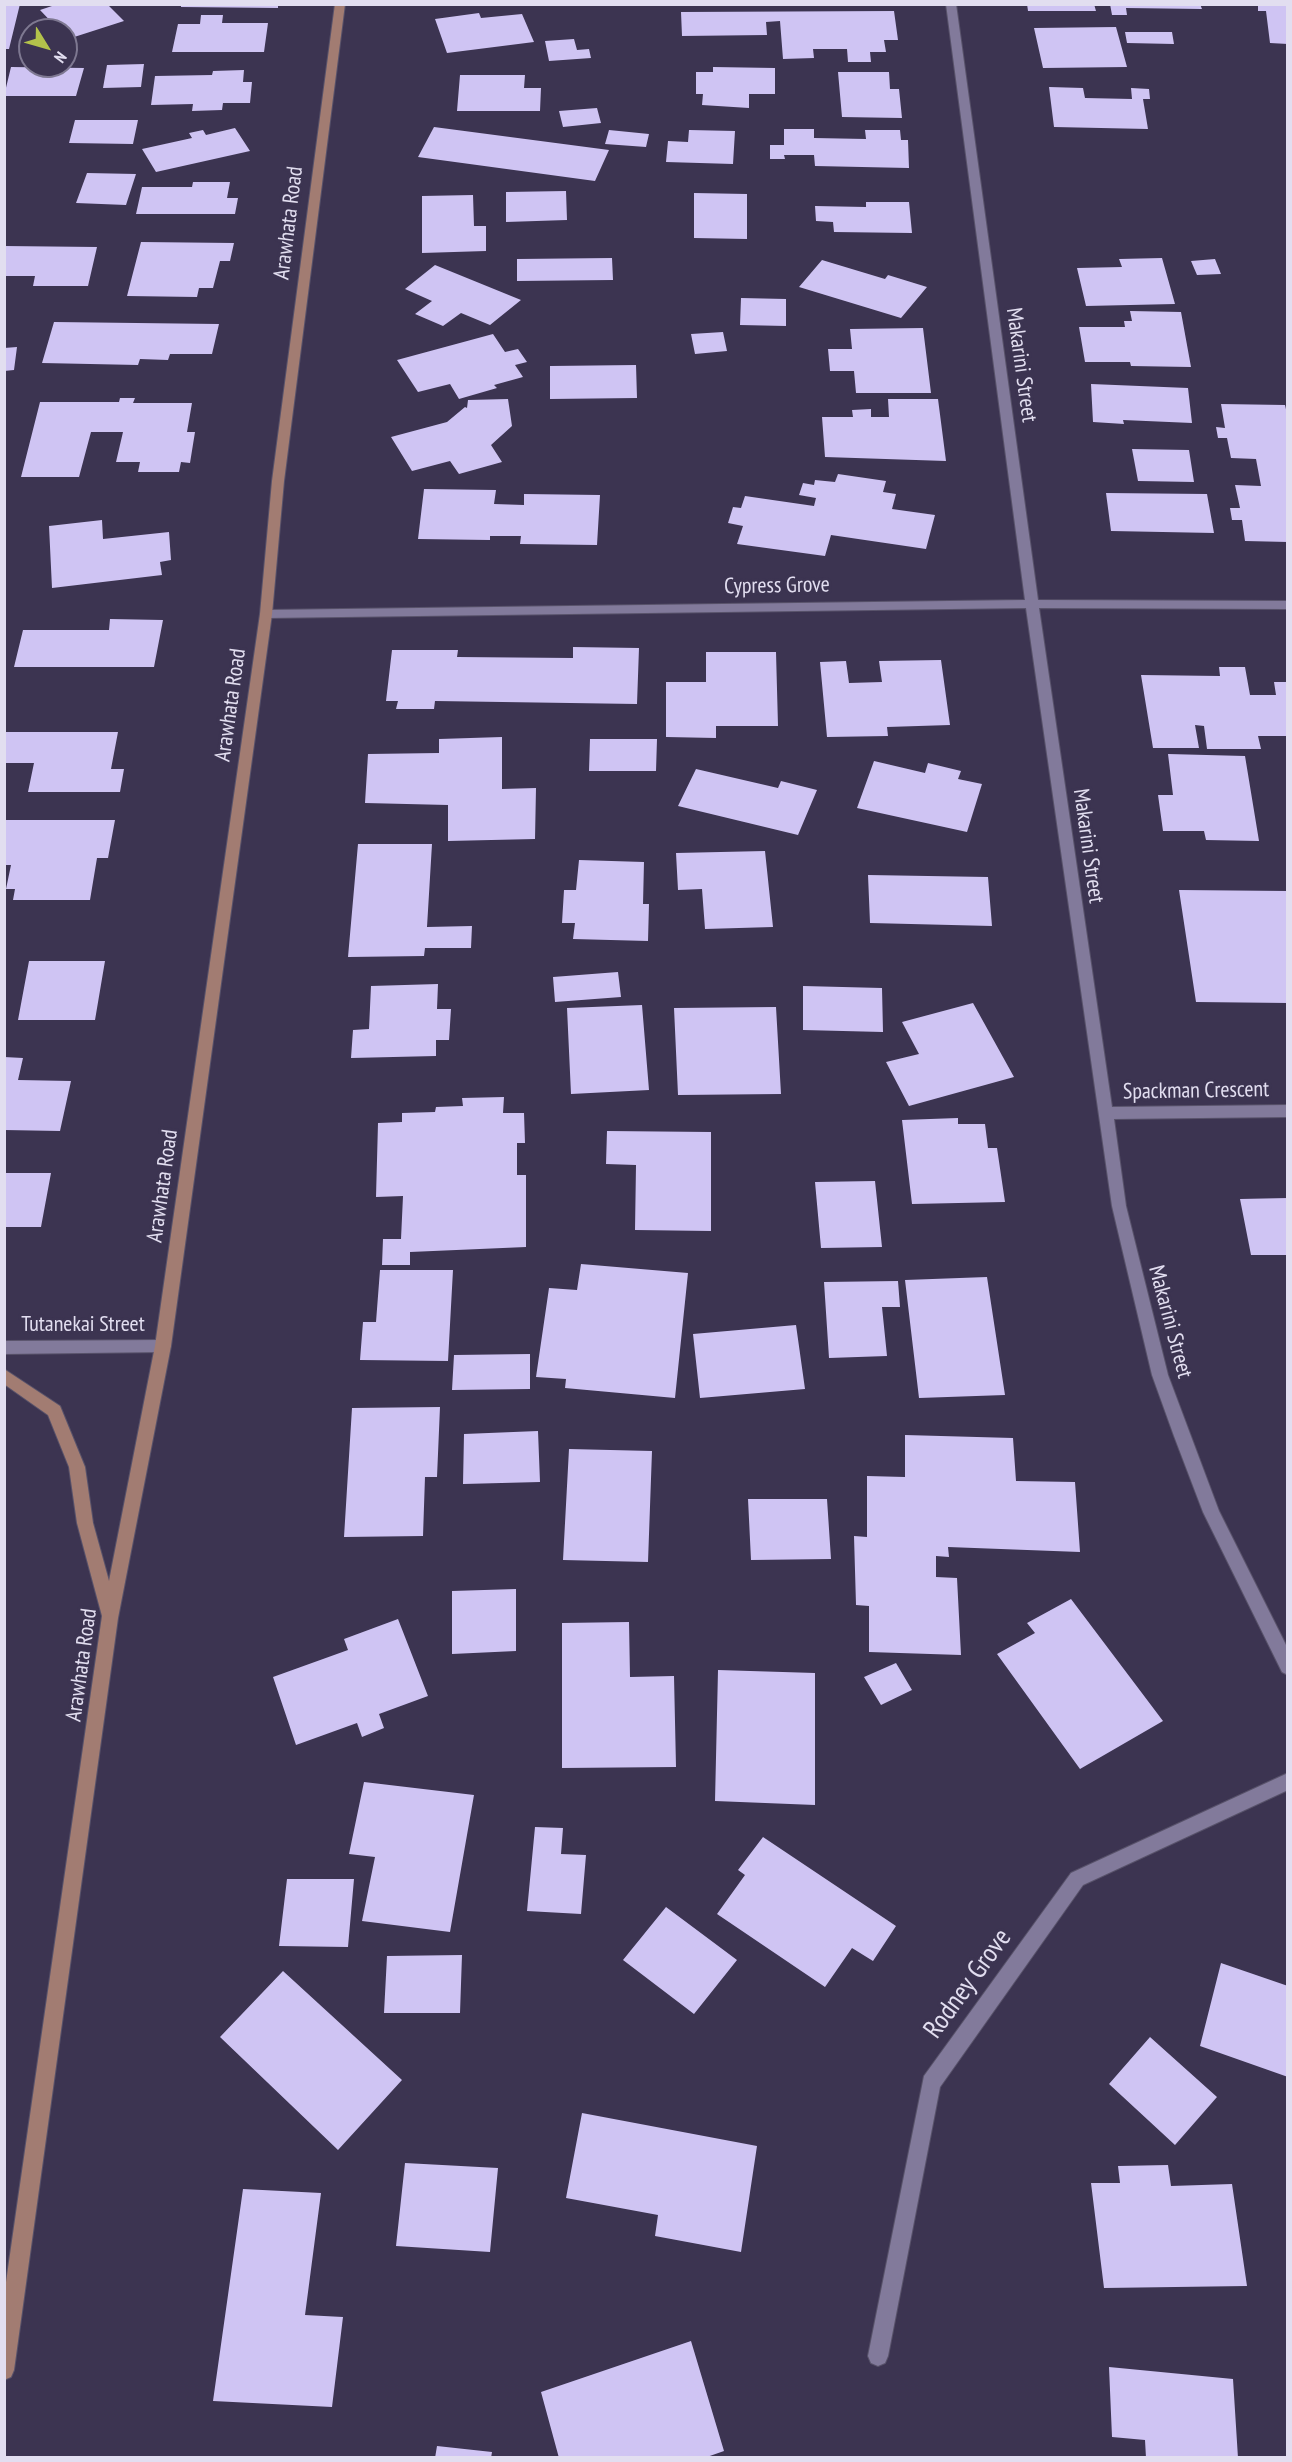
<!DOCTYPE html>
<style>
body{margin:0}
#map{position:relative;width:1292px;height:2462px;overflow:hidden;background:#3c3451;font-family:"PT Sans Narrow",sans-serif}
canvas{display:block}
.frame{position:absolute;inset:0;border:6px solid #e2def0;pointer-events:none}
.north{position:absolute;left:18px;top:18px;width:60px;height:60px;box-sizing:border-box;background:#3c3451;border:2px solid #7e7891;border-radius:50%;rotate:127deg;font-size:16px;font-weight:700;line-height:24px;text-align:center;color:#e2def0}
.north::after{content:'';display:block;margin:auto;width:21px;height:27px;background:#b3c24b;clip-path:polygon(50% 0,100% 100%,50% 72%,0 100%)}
</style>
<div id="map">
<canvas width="1292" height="2462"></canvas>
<div class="frame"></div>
<div class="north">N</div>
</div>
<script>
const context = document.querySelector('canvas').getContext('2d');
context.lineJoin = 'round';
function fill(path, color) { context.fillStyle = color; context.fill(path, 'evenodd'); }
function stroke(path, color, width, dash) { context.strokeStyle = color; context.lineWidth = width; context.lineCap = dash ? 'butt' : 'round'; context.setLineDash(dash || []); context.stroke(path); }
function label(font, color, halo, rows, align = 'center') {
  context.font = font + ' "PT Sans Narrow",sans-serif'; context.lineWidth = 6; context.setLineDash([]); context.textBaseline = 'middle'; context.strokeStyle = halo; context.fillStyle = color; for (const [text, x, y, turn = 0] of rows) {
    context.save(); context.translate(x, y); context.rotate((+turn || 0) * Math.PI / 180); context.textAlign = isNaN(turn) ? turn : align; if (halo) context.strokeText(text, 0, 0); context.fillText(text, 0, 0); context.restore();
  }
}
const building = new Path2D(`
 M4,4H20L9,49H4Z
 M58,4H107L124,21L68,39L66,30H59L40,10Z
 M181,4H278V8L181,7Z
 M1027,4H1094L1096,11H1028Z
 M1110,4H1200L1202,9L1126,8L1127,15H1112Z
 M1258,4H1288V44L1270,43L1266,11H1258Z
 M894,11L898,40H884L886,52H870L871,62H848L847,49H813L814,58L783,59L780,21L766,22L767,35L682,36L681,12Z
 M479,13L481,18L522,14L534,42L447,53L435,19Z
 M201,15H223L222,23H268L264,52H172L178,24H200Z
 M1116,27L1127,67L1043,68L1034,28Z
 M1125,32H1172L1174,44L1127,43Z
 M574,39L577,50L589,49L591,58L549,61L545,41Z
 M144,64L141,87L103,88L107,65Z
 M11,67L84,68L76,96H4Z
 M713,67L775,68V94H749V108L702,105L703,94H696V72H713Z
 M244,70L243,82H252L250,103H223L222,110L192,111L193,104L151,105L155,76L212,75L213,71Z
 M838,72H889L890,89H899L902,118L842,117Z
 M460,75H525L524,88H541L540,111H457Z
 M1049,87L1083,88L1085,98L1132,99L1131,88L1149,89L1150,99H1143L1148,129L1054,127Z
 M597,108L601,123L563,127L559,111Z
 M75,120H138L133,144L69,143Z
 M434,127L609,150L595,181L418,157Z
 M235,128L250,151L156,172L142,149L192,138L189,133L203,130L206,135Z
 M784,129H814V138L866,139L865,130H900L901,140H908L909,168L815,166L814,155H784L785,159H770V145H784Z
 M609,130L649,134L646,147L605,144Z
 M689,130L735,131L733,164L666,162L668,141L688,142Z
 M87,173L136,174L126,205L76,203Z
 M193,182H230L227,198H238L235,214H136L142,187H192Z
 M566,191L567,220L506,222V192Z
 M694,193L747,194V239L694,238Z
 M473,195L474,226H486V251L422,253V196Z
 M866,202H909L912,233L834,232L833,222L816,221L815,206L866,207Z
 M141,242L234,243L230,261H220L213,288H199L197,297L127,296Z
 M4,246L97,247L88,286H33L35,276H4Z
 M612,258L613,280L517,281V259Z
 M1162,258L1175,304L1086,306L1077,268L1122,267L1119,259Z
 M1215,259L1221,274L1197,275L1191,261Z
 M822,260L885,279L888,275L927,287L901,318L799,287Z
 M435,265L521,300L490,325L461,313L443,326L415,314L432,301L405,289Z
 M741,298L786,299V326L740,325Z
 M1130,311L1181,312L1191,367L1131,366L1130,362H1085L1079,327H1125L1124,321H1132Z
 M54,322L219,324L212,354H170L168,360L140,359L138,365L42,363Z
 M923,328L931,393H856L854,371H830L828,349H852L850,329Z
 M723,332L727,351L695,354L691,334Z
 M493,334L505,352L518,349L527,362L515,365L523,377L494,385L497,388L459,399L450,384L418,392L397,360Z
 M17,347L14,370L4,371V348Z
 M636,365L637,398L550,399V366Z
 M1091,384L1188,388L1192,423L1123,420L1124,424L1093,422Z
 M120,398H135L133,403H192L187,432H195L190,463L181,462L179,472H138L140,462H116L123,432H91L79,477H21L40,402H119Z
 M508,399L512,426L491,445L502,462L459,474L450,461L412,471L391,437L447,422L465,407L467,408L468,400Z
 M888,399H938L946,461L825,457L822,417H853L852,410L871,409V417H889Z
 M1221,404L1285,405L1288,418V542L1245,541L1242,520H1232L1230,508H1240L1235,485L1261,486L1256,459L1231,458L1227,438H1218L1216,427L1225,428Z
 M1132,449L1189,450L1194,482L1138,481Z
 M838,474L886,481L883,492L896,494L892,509L935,515L926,549L831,535L825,556L737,544L743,526L728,523L733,507L741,508L745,496L814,506L816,498L799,495L803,483L814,485L815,480L835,482Z
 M424,489L496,490L494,504L524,505V494L600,495L597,545L520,544L521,536H490V540L418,539Z
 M1106,493L1207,494L1214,533L1111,531Z
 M102,520L103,539L169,532L171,560L160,562L162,575L52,588L49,526Z
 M110,619L163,620L154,667H14L23,630H109Z
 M573,647L639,648L637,704L435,701L434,709H396L398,701H386L392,650H458L457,657L573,658Z
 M706,652H776L778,726H716V738L666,737V682H706Z
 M941,660L950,725L887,727L888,736L827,737L820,662L846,661L849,683L882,682L879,661Z
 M1219,667H1245L1250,695H1276L1274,682H1288V736H1258L1261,749H1207L1204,726L1195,725L1199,748H1153L1141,675L1220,676Z
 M5,732H118L111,769H124L120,792H28L34,763H4Z
 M502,737V789L536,788L535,839L448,841V805L365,803L368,754L439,753V739Z
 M590,739H657L656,771H589Z
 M1168,754L1245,756L1259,841L1206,840L1204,831H1163L1158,795H1173Z
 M874,761L925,773L928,763L961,771L958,779L982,784L967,832L857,808Z
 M696,769L778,788L781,781L817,790L798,835L678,806Z
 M4,820H115L108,858H97L90,900H13L15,889H6L11,865H4Z
 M358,844H432L427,927L472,926L471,948H425L424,956L348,957Z
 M765,851L773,927L705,929L702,889L678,890L676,853Z
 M579,860L644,862L643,904H649L648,941L573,939L575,923H562L564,890H576Z
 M868,875L988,877L992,926L870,923Z
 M1179,890L1288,891V1003L1196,1002Z
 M29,961H105L95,1020H18Z
 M618,972L621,997L555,1002L553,977Z
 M438,984L437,1009H451L449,1040H436V1056L351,1058L353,1030L369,1029L371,986Z
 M803,986L882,988L883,1032L803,1030Z
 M973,1003L1014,1077L909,1106L886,1062L919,1054L902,1022Z
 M642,1005L649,1090L571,1094L567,1008Z
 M776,1007L781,1094L678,1095L674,1008Z
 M4,1057L23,1058L18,1080L71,1081L60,1131L4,1130Z
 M504,1097L503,1113H524L525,1143H517V1175H526V1247L410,1252V1265H382L383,1239H401L403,1196L376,1197L378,1123L402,1122V1113L435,1112L436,1107L463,1106L462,1098Z
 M958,1118V1124H985L988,1148H997L1005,1202L912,1204L902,1120Z
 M607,1131L711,1132V1231L635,1230L636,1165L606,1164Z
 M4,1173H51L41,1227H4Z
 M875,1181L882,1247L821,1248L815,1182Z
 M1288,1198V1255H1251L1240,1199Z
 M581,1264L688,1273L675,1398L565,1388L566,1379L536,1377L549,1288L577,1290Z
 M380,1270H453L448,1361L360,1360L363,1322H376Z
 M987,1277L1005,1395L919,1398L905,1280Z
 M898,1281L900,1307H882L887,1356L829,1358L824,1282Z
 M796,1325L805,1389L700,1398L693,1334Z
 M530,1354V1389L452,1390L454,1355Z
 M440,1407L437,1477H425L423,1536L344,1537L352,1408Z
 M538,1431L540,1482L463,1484L464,1434Z
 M905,1435L1013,1438L1016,1481L1075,1482L1080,1552L948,1547L949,1557L936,1556V1577L957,1578L961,1655L869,1652V1606L856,1605L854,1536L867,1537V1476L905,1477Z
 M569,1449L652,1451L648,1562L563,1560Z
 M748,1499H827L831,1559L751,1560Z
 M516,1589V1651L452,1654V1591Z
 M1071,1599L1163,1721L1080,1769L997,1654L1035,1633L1027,1623Z
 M398,1619L428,1696L379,1714L384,1728L362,1737L357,1723L296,1745L273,1677L348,1650L344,1639Z
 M629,1622L630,1677L674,1676L676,1767L562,1768V1623Z
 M896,1663L912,1690L881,1705L864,1677Z
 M718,1670L815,1673V1805L715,1801Z
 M364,1782L474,1795L450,1932L362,1921L375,1857L349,1854Z
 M535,1827L563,1828L561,1854L586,1855L581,1914L527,1911Z
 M763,1837L896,1926L873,1961L852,1948L825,1987L717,1914L745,1875L738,1870Z
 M287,1879H354L348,1947L279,1946Z
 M666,1907L737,1960L694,2014L623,1960Z
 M462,1955L460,2013H384L387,1956Z
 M1221,1963L1288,1986V2077L1200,2046Z
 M283,1971L402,2080L338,2150L220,2037Z
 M1150,2037L1217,2097L1175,2145L1109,2084Z
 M582,2113L757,2146L741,2252L655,2236L658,2215L566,2198Z
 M405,2163L498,2168L490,2252L396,2246Z
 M1168,2165L1171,2186L1232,2184L1247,2286L1104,2288L1091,2183H1120L1118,2166Z
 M243,2189L321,2193L305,2315L343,2317L332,2407L213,2401Z
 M691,2341L724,2451L704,2458H559L541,2392Z
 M1109,2367L1233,2379L1238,2458H1146L1145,2440L1112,2437Z
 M437,2446L492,2452L491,2458H435Z`);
const minor = new Path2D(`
 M946,4H956L1038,600L1288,601V609L1039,608L1112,1107L1288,1105V1117L1114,1119L1126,1206L1168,1375L1219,1511L1288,1649V1675L1282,1672L1203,1512L1174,1436L1152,1375L1112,1206L1026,608L266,618L260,614L266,610L1025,600Z
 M163,1340L168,1341L171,1346L168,1351L163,1352L4,1354V1341Z
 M1288,1773V1790L1083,1885L940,2087L888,2356L885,2363L878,2366L871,2363L868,2356L924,2076L1071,1873Z`);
const secondary = new Path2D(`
 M335,4H345L284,481L272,614L171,1346L118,1618L14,2370L11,2377L4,2380V2296L102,1616L77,1523L69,1467L48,1415L4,1384V1369L60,1406L85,1467L93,1523L109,1581L155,1346L260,614L272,481Z`);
const streetNames = [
 ["Arawhata Road",289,223,-83],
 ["Makarini Street",1021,365,82],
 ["Cypress Grove",777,586,-1],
 ["Arawhata Road",231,705,-82],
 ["Makarini Street",1088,846,82],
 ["Spackman Crescent",1196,1091,-1],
 ["Arawhata Road",163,1186,-82],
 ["Makarini Street",1170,1322,75],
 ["Tutanekai Street",83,1325],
 ["Arawhata Road",82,1665,-82]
];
const nearStreetnames = [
 ["Rodney Grove",968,1984,-54]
];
fill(building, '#cfc4f3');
stroke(minor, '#58526a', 2);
stroke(secondary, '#58526a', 2);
fill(minor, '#827a9b');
fill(secondary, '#a27c72');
label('22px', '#e2def0', '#3c3451', streetNames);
label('27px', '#e2def0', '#3c3451', nearStreetnames);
</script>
